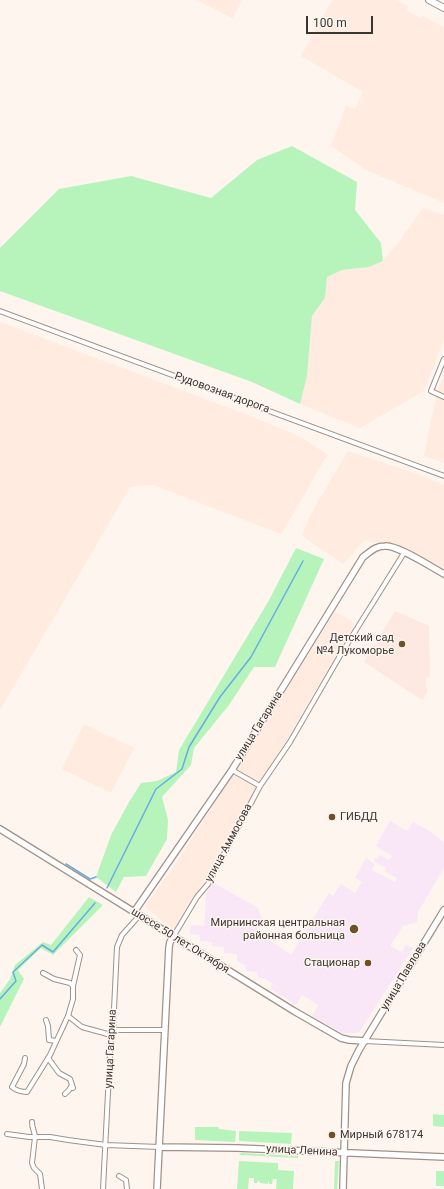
<!DOCTYPE html>
<meta charset="utf-8">
<style>
body{margin:0}
#map{position:relative;width:444px;height:1189px;overflow:hidden;background:#fff5ef;font-family:Roboto,sans-serif}
canvas{display:block}
.scale{position:absolute;left:306px;top:16px;width:67px;height:18px;box-sizing:border-box;border:2px solid #3b3531;border-top:0;padding-left:5px;font-size:12px;line-height:14px;white-space:nowrap;color:#3b3531;-webkit-text-stroke:3px #fff5ef;paint-order:stroke}
</style>
<div id="map">
<canvas width="444" height="1189"></canvas>
<div class="scale">100 m</div>
</div>
<script>
const context = document.querySelector('canvas').getContext('2d');
context.lineJoin = 'round';
function fill(path, color) { context.fillStyle = color; context.fill(path, 'evenodd'); }
function stroke(path, color, width, dash) { context.strokeStyle = color; context.lineWidth = width; context.lineCap = dash ? 'butt' : 'round'; context.setLineDash(dash || []); context.stroke(path); }
function label(font, color, halo, rows, align = 'center') {
  context.font = font + ' Roboto,sans-serif'; context.lineWidth = 3; context.setLineDash([]); context.textBaseline = 'middle'; context.strokeStyle = halo; context.fillStyle = color; for (const [text, x, y, turn = 0] of rows) {
    context.save(); context.translate(x, y); context.rotate((+turn || 0) * Math.PI / 180); context.textAlign = isNaN(turn) ? turn : align; if (halo) context.strokeText(text, 0, 0); context.fillText(text, 0, 0); context.restore();
  }
}
const built = new Path2D(`
 M197,0H242L234,16L232,18Z
 M332,0H397L408,6L406,10L421,18L423,16L444,27V203L366,170L331,146L346,106L355,109L363,92L301,56Z
 M423,208L444,215V340L424,391L360,428L300,404L307,376L312,316L325,298L327,277L342,270L369,267L383,261L398,243Z
 M0,322L240,412L301,437L328,455L317,471L305,494L281,534L153,485L130,487L0,710Z
 M444,375V463L424,456L437,391Z
 M348,451L418,474L444,485V572L428,561L389,544L376,543L365,540L343,564L302,536L308,520L316,505Z
 M335,612L355,623L175,930L145,907L181,856Z
 M84,724L134,748L111,793L62,769Z`);
const education = new Path2D(`
 M395,611L429,626L430,676L426,678L427,693L422,700L364,662Z`);
const medical = new Path2D(`
 M390,821L407,831L413,822L428,830L444,842V868L418,912L417,922L403,926L390,946L402,952L406,945L413,948L360,1031L356,1033H342L312,1016L318,1005L302,995L296,1005L270,988L273,984L264,978H258L257,972L246,971L245,964H243L237,961V954L224,953V947L212,946V942L200,941V935L190,934L191,925L204,926L206,896L212,882L258,908L263,922L256,931L291,955L329,893L333,896L341,884L355,893L362,882L355,878L366,858L375,864L372,870L395,882L397,878L384,871L386,868L375,862L374,860L375,858L377,859L380,855L389,860L392,856L376,846Z`);
const green = new Path2D(`
 M292,146L357,182L355,210L381,243L383,261L369,267L342,270L327,277L325,298L312,316L307,376L300,404L252,382L0,291V248L59,189L131,176L211,198L257,160Z
 M296,548L324,559L275,667H254L229,705L194,748L191,765L162,797L168,820L167,839L146,876L124,877L116,892L96,877L111,835L129,802L141,783L157,781L176,772L179,750L268,602Z
 M89,897L103,905L53,955L41,948L18,970L24,979L0,1027V993L10,979L15,965L43,942L51,945Z
 M433,1114L444,1115V1127L433,1126Z
 M195,1127H218L219,1129L236,1131L235,1142L195,1140Z
 M239,1131L292,1133L291,1144L239,1141Z
 M241,1153L298,1156V1158L239,1155Z
 M239,1161L278,1163V1170L294,1171L293,1189H276L277,1179H273L272,1184H269V1182H268V1184L260,1183V1182L258,1181L257,1183H254V1178H249L248,1189H237Z
 M335,1161H339L337,1189H334Z
 M436,1171H444V1186H436Z`);
const stream = new Path2D(`
 M66,864L90,879L96,877
 M107,888L156,789L182,769L189,747L220,697L251,657L303,561
 M0,999L16,981L13,972L42,945L53,952L95,903`);
const street = new Path2D(`
 M0,311L444,476
 M444,359L431,391L444,397
 M232,770L260,786
 M173,937L197,897L208,884L260,786L290,742L341,654L404,553
 M43,973L54,979L70,983L73,986
 M68,1016L82,1027L111,1035
 M46,1020L48,1026L49,1040L56,1041
 M113,1030H165
 M365,1041L444,1045
 M25,1058L24,1064L12,1087C17,1091 21,1092 27,1092L50,1055L68,1016L73,999V986L80,955L76,950
 M48,1058L59,1073L70,1079L73,1088
 M65,1094L69,1090L72,1085
 M32,1122C32,1129 35,1132 35,1137L32,1163L34,1168L40,1174L42,1189
 M7,1134L29,1137H50L68,1140L106,1145L160,1147
 M119,1176L126,1180L127,1189
 M103,1189L111,1035L113,1030L117,947L122,935L139,916`);
const secondary = new Path2D(`
 M0,829L294,1011L341,1038L349,1040L365,1041
 M134,912L232,770L363,557C370,552 375,546 385,546C398,545 431,567 444,574
 M160,1147L237,1148L444,1157
 M157,1189L169,947L170,942L173,937
 M343,1189L346,1083L351,1066L359,1050L444,910`);
const primary = new Path2D(`
 M429,0L444,8`);
const markers = [
 [402,644,4,"#6c5224"],
 [332,817,4,"#6c5224"],
 [354,929,5,"#6c5224"],
 [368,963,4,"#6c5224"],
 [332,1135,4,"#6c5224"]
];
const streetNames = [
 ["Рудовозная дорога",222,393,20],
 ["улица Гагарина",259,726,-58],
 ["улица Аммосова",229,843,-62],
 ["шоссе 50 лет Октября",180,941,32],
 ["улица Павлова",404,976,-59],
 ["улица Гагарина",111,1049,-87],
 ["улица Ленина",302,1151,3]
];
const poiNames = [
 ["Детский сад",394,638],
 ["№4 Лукоморье",394,651],
 ["ГИБДД",340,817,"left"],
 ["Мирнинская центральная",345,923],
 ["районная больница",345,936],
 ["Стационар",360,963],
 ["Мирный 678174",340,1135,"left"]
];
fill(built, '#ffebe0');
fill(education, '#fde8e2');
fill(medical, '#f9e6f7');
fill(green, '#b7f4bb');
stroke(stream, '#67ace5', 1.5);
stroke(street, '#a09188', 6);
stroke(secondary, '#a09188', 8);
stroke(primary, '#a09188', 8);
stroke(street, '#fff', 4);
stroke(secondary, '#fff', 5.5);
stroke(primary, '#fff', 6);
for (const [x, y, r, color] of markers) { const dot = new Path2D(); dot.arc(x, y, r, 0, 2 * Math.PI); context.fillStyle = color; context.fill(dot); stroke(dot, '#fff5ef', 1.5); }
label('11px', '#3b3531', '#fff5ef', streetNames);
label('11px', '#3b3531', '#fff5ef', poiNames, 'right');
</script>
